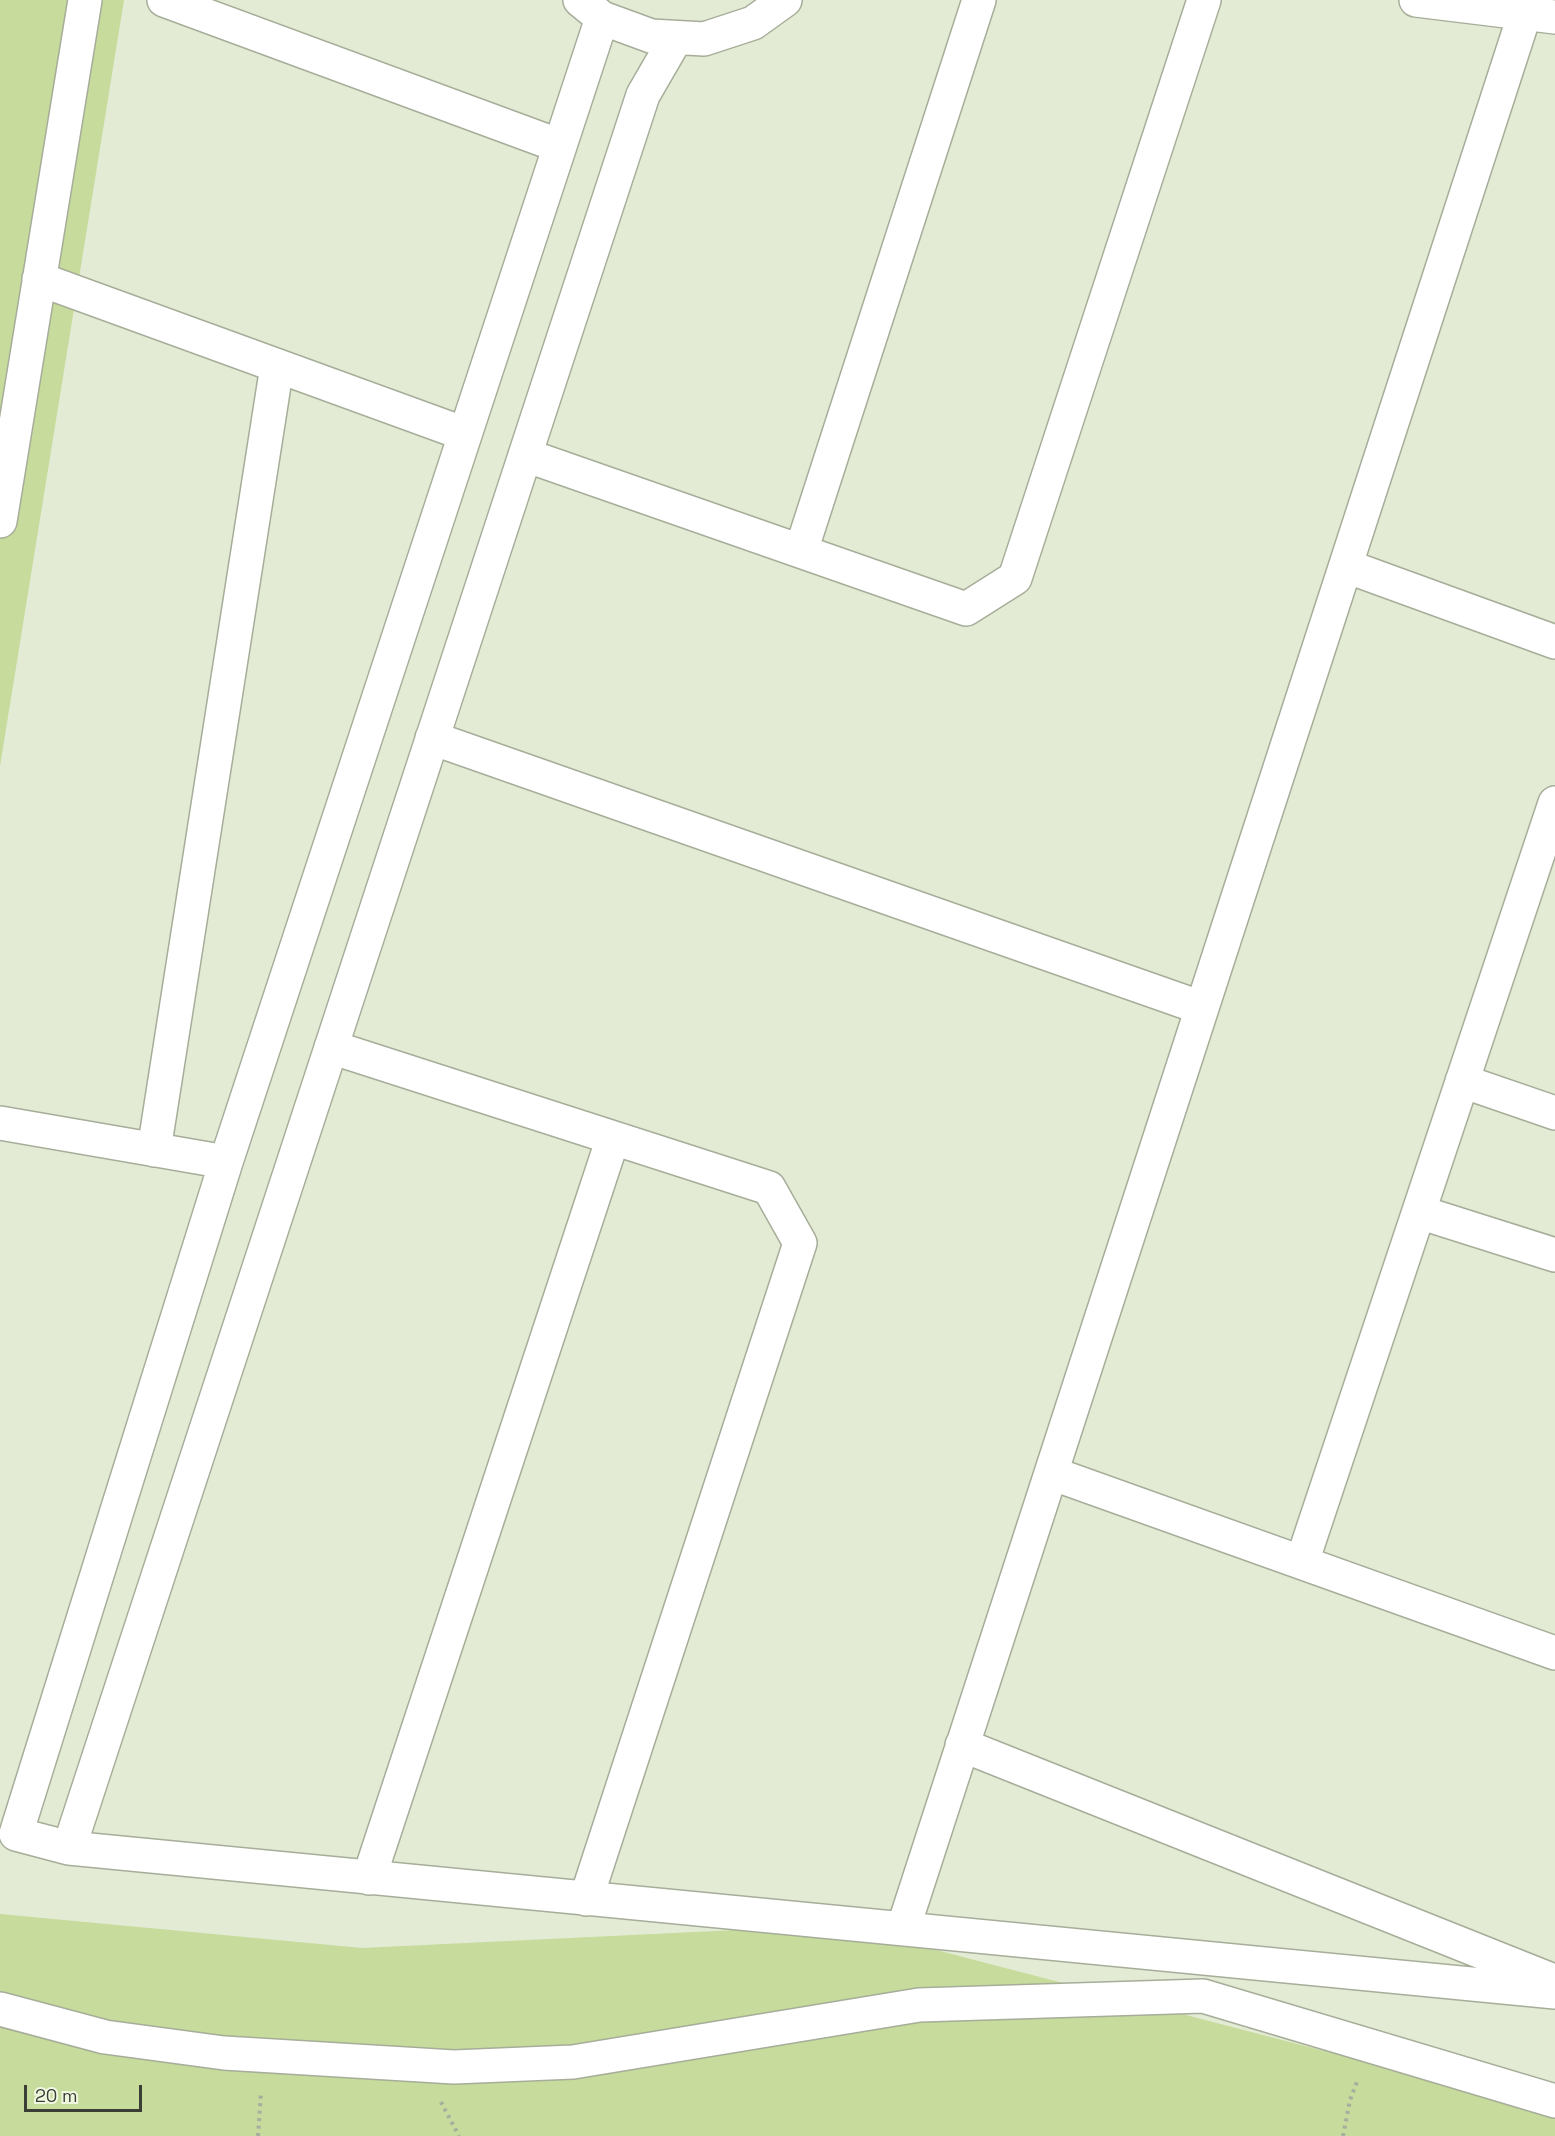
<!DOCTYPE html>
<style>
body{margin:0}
#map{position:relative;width:1555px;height:2136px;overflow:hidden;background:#e3ebd5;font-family:"Space Grotesk",sans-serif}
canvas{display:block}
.scale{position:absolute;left:24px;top:2085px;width:118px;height:27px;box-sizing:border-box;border:3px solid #3b3e35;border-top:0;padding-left:8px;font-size:18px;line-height:21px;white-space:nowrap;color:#3b3e35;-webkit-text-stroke:4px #f0f8e2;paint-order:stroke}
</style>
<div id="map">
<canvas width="1555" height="2136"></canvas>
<div class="scale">20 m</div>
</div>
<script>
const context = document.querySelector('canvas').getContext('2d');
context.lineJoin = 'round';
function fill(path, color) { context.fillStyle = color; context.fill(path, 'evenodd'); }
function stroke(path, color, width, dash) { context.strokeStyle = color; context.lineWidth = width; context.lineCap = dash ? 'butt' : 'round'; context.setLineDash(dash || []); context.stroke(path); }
const green = new Path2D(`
 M0,0H124L0,766Z
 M0,1914L362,1948L840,1925L1555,2111V2136H0Z`);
const path = new Path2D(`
 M441,2102L459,2136
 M258,2136L261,2092
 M1343,2136L1350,2100L1358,2079`);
const street = new Path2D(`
 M164,0L560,146
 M580,0L602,18L651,36L704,39L753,23L785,0
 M1416,0L1555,17
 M602,18L226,1162L16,1834L69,1848L1555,1992
 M39,279L465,434
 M525,455L966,609L1015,578L1204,0
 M0,521L85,0
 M801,551L979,0
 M1346,566L1555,642
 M432,738L1202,1008
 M331,1047L769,1188L800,1243L586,1899
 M1462,1081L1555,1113
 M0,1123L226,1162
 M154,1150L277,366
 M1419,1212L1555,1255
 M1051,1473L1555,1653
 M1302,1562L1555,803
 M962,1745L1554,1981
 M69,1848L643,95L676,38
 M369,1878L613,1138
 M903,1929L1525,13
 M0,2009L105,2037L224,2053L454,2067L573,2062L919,2005L1203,1996L1555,2101`);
fill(green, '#c6db9c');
stroke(street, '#a6ad99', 36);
stroke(path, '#a8ae9d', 4, [3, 4.5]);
stroke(street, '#fff', 33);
</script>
